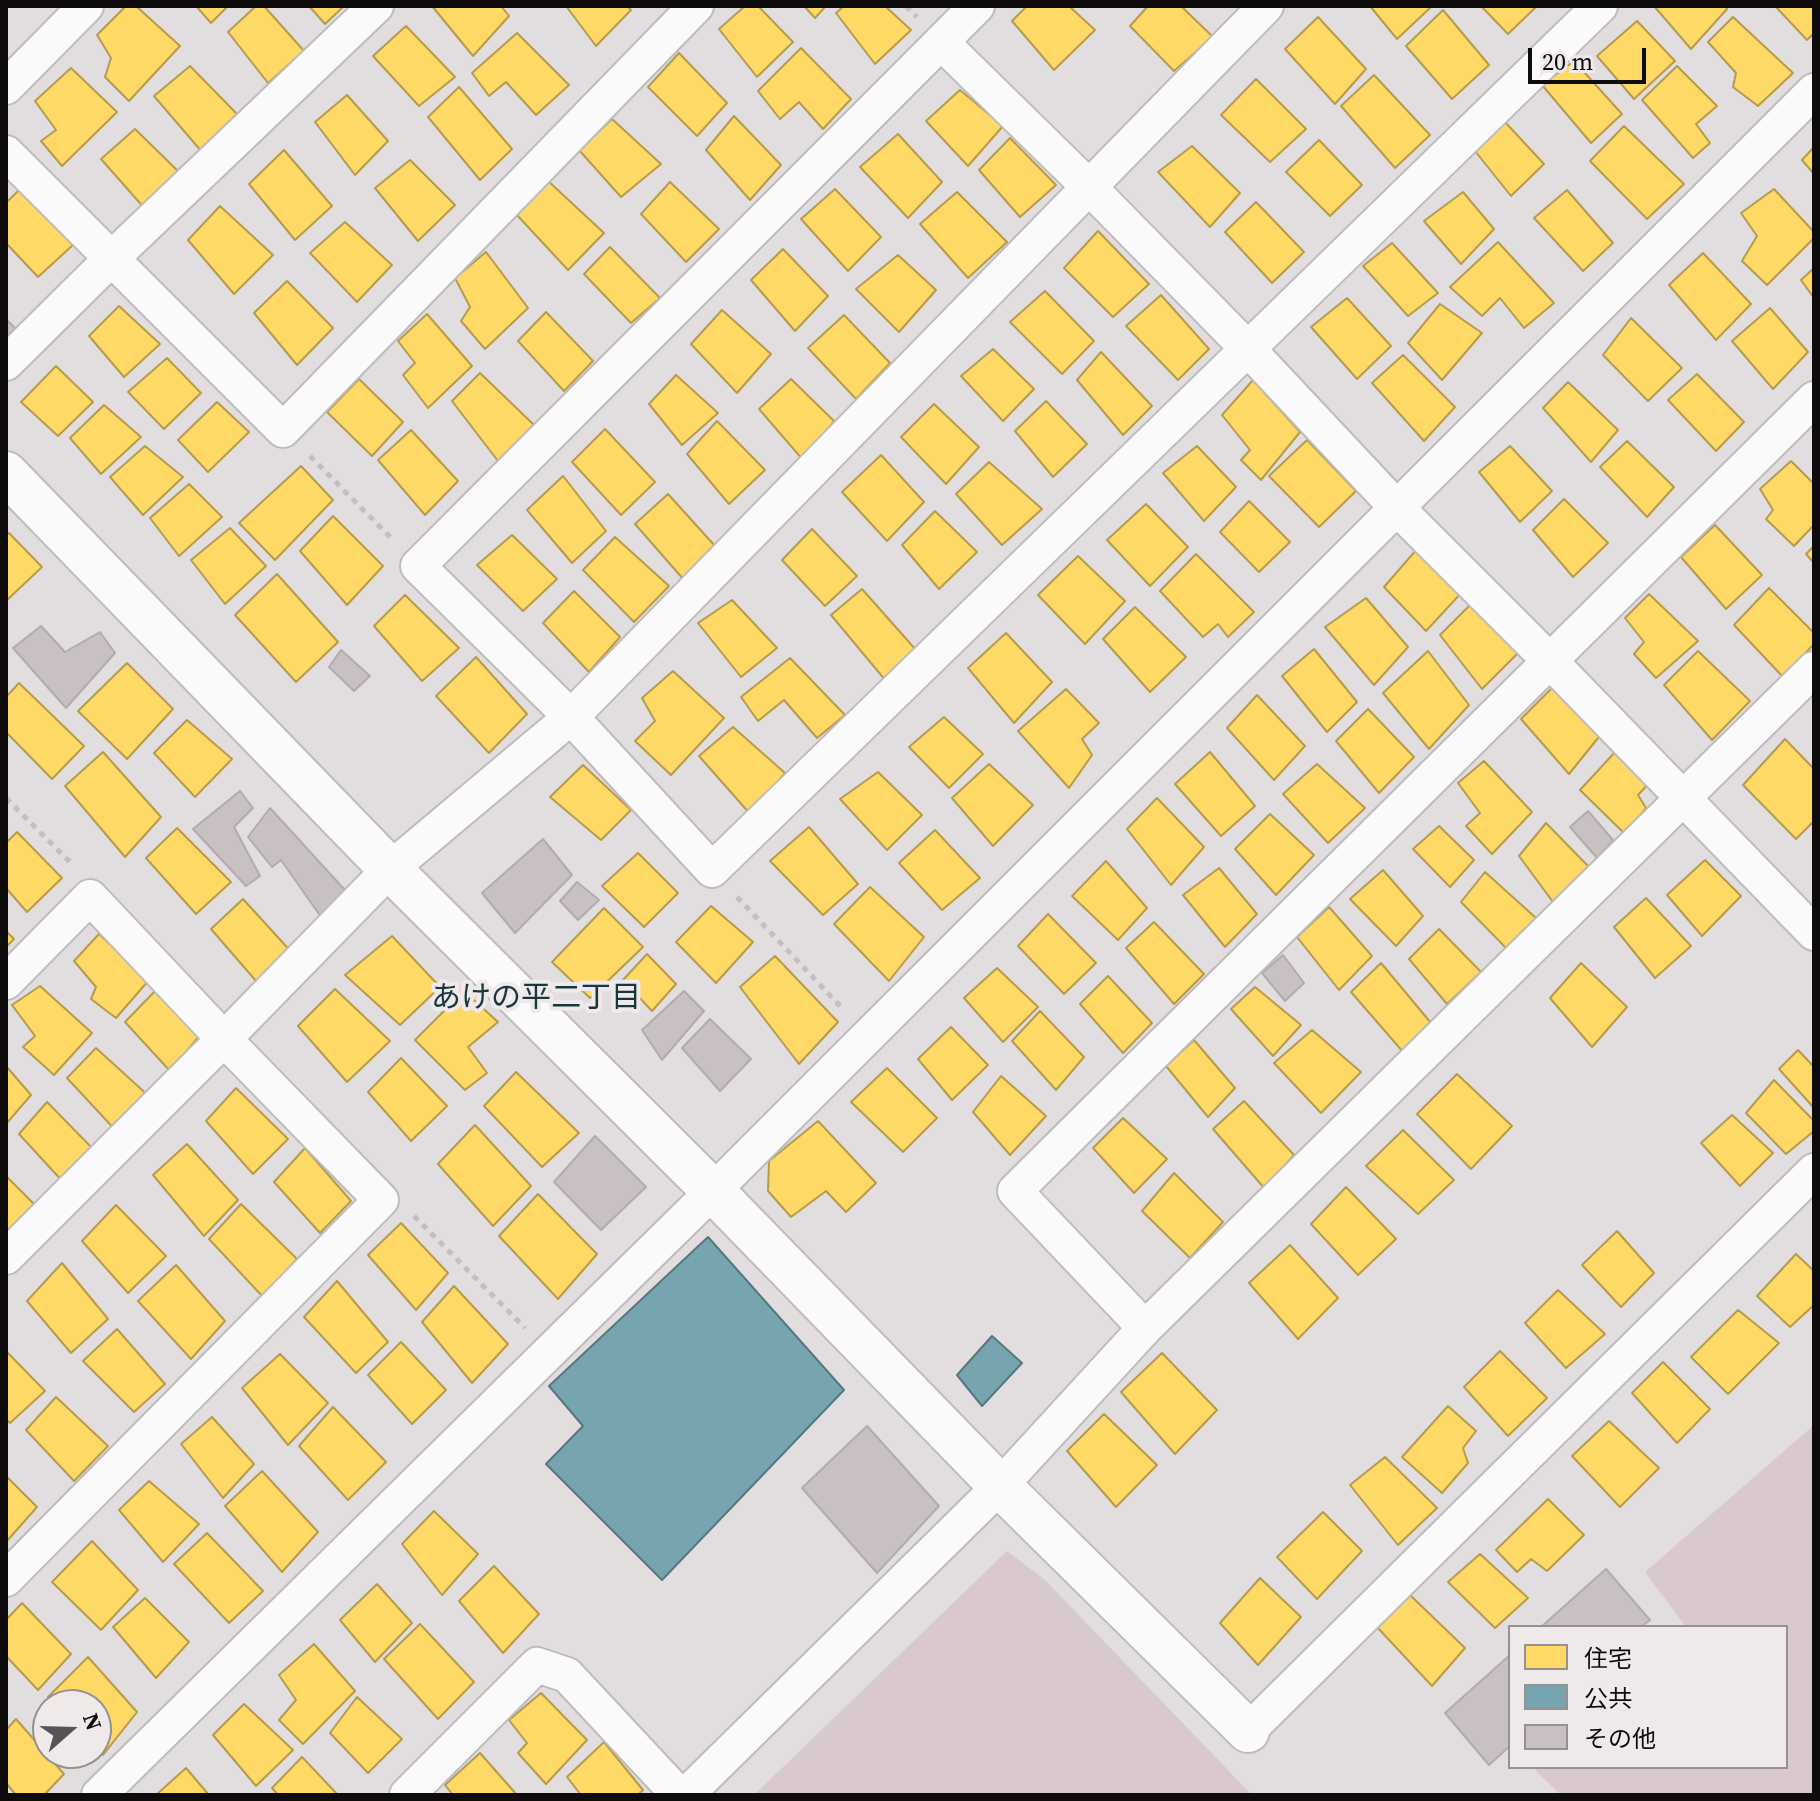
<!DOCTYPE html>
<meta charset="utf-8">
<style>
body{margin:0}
#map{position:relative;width:1820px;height:1801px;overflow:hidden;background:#e2ddde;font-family:"Source Serif 4","Noto Sans JP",serif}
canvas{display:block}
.frame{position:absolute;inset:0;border:8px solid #0d0b0b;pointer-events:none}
.legend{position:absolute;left:1508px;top:1625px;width:280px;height:144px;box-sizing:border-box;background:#f0e9ea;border:2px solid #959091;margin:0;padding:10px 14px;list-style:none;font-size:24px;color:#0d0b0b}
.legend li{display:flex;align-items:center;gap:16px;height:40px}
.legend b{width:40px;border:2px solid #959091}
.north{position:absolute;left:32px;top:1689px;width:80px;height:80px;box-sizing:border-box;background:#f0e9ea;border:2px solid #959091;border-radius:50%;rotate:70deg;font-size:22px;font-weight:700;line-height:32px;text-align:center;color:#0d0b0b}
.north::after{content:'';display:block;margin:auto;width:28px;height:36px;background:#585455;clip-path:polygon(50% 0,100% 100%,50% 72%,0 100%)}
.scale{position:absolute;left:1528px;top:48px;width:118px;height:36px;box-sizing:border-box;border:4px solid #0d0b0b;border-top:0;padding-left:10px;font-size:24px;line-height:28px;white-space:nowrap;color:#0d0b0b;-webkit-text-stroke:6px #f0e9ea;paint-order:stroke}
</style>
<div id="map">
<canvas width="1820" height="1801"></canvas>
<div class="frame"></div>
<ul class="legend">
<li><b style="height:22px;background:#ffd966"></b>住宅</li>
<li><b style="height:22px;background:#76a5af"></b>公共</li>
<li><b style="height:22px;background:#c9c0c2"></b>その他</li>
</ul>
<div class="north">N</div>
<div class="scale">20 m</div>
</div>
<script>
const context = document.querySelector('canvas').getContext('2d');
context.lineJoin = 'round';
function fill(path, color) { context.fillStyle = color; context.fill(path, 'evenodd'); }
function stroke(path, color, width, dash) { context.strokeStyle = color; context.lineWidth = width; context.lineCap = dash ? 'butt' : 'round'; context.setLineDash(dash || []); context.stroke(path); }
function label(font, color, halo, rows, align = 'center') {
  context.font = font + ' "Source Serif 4","Noto Sans JP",serif'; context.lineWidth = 8; context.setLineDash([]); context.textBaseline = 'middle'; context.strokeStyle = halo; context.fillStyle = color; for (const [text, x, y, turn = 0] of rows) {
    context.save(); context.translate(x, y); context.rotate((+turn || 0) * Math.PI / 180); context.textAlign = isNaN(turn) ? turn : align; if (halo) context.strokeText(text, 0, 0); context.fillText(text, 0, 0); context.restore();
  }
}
const green = new Path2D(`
 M1814,1425V1795H1561L1535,1770L1538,1767H1786V1627H1686L1645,1572Z
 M1007,1551L1045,1580L1252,1795H754Z`);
const homes = new Path2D(`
 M126,6H136L180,46L129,101L105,77L111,58L97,35Z
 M196,6H228L211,23Z
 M256,6H264L304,51L268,83L228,32Z
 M309,6H344L325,24Z
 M432,6H501L509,16L473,56Z
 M566,6H627L631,10L596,46Z
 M745,6H758L793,42L757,77L719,29Z
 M804,6H826L815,18Z
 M844,6H885L911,30L875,64L836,13Z
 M1027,6H1069L1095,30L1054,70L1012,21Z
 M1148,6H1181L1213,37L1174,71L1130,26Z
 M1370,6H1432L1397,39Z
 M1481,6H1537L1508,34Z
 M1654,6H1725L1727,9L1691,49Z
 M1775,6H1814V33L1807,40Z
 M1443,10L1489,65L1452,99L1406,46Z
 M1318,17L1366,69L1335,104L1285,49Z
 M1733,17L1793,73L1758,106L1733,87L1736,73L1708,42Z
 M1637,21L1675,61L1634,99L1597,56Z
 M406,26L455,77L419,106L373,56Z
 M517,33L569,85L536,115L506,82L489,96L472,73Z
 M801,48L851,99L823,129L799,102L780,119L758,91Z
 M679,53L727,103L697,136L648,87Z
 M1574,61L1622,114L1591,143L1542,85Z
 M190,66L237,114L202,152L154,96Z
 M1677,66L1717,106L1696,124L1710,143L1693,158L1642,100Z
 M71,68L117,112L62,166L41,141L56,130L35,101Z
 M1374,75L1430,135L1395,168L1341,106Z
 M1256,79L1306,129L1270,162L1221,115Z
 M459,87L512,149L480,180L428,117Z
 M960,90L1003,126L968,166L926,121Z
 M347,95L388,141L355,175L315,122Z
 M734,116L781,165L750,200L706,150Z
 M612,119L661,164L621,197L579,150Z
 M1505,122L1544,164L1511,196L1475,151Z
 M1624,126L1684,184L1647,219L1590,161Z
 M135,129L183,176L146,210L101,159Z
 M898,134L942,182L908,218L860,167Z
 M1010,138L1056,185L1020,217L979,170Z
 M1319,140L1362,185L1330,216L1286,172Z
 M1192,146L1240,193L1210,227L1158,172Z
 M1814,147V174L1802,160Z
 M284,150L332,206L295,240L249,184Z
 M410,160L455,205L418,241L375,188Z
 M547,180L604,233L568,270L516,214Z
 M670,182L719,229L686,262L641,214Z
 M835,189L881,237L848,271L801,219Z
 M1774,189L1814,232V238L1767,285L1742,261L1757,236L1741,213Z
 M19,190L74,244L38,277L6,243V203Z
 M1567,190L1613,243L1583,271L1534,218Z
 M957,192L1007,242L968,278L920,224Z
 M1463,192L1494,229L1461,264L1424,221Z
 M1256,202L1304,252L1272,283L1225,232Z
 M220,206L273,255L234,294L188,240Z
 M345,222L392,265L357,302L310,253Z
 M1098,231L1149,284L1113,317L1064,268Z
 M1498,242L1554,303L1524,328L1500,298L1482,316L1450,287Z
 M1392,243L1438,293L1408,316L1363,266Z
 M610,247L660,298L631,323L584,274Z
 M783,249L828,296L795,331L751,280Z
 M486,252L528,308L485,349L461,321L470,307L455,278Z
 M1703,253L1751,304L1716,340L1669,285Z
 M898,255L936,290L899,332L856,289Z
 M1814,268V298L1801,280Z
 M287,281L333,328L297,365L254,313Z
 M1045,291L1094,341L1062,374L1010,322Z
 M1161,295L1209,349L1178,380L1126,326Z
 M1347,298L1391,346L1357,379L1311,327Z
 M1440,304L1482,333L1442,380L1408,343Z
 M119,306L160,344L124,377L89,336Z
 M1770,308L1808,352L1773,389L1732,341Z
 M722,310L771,354L737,393L691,344Z
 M546,312L593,361L564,391L518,341Z
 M427,314L472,366L428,408L403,375L415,363L398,341Z
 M844,315L890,363L856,399L808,348Z
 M1631,318L1682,368L1648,401L1603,355Z
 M993,349L1034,389L1003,421L961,376Z
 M1101,352L1152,406L1123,435L1077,380Z
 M1403,355L1455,407L1424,441L1372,383Z
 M167,358L201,393L164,429L128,392Z
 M56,366L93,402L58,436L21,402Z
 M480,373L534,425L498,461L452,401Z
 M1697,374L1744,422L1716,451L1668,400Z
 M676,375L718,413L682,445L649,404Z
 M359,379L403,422L372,456L327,412Z
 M791,379L834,421L803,460L759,409Z
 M1253,380L1300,432L1261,480L1241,460L1250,450L1222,415Z
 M1568,382L1618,430L1591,462L1543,408Z
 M1046,401L1087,444L1053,477L1015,431Z
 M217,402L249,432L208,472L178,440Z
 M934,404L979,447L946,484L901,437Z
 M104,405L141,437L101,474L70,438Z
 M717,421L765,470L729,504L687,454Z
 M605,429L655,482L621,515L572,462Z
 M411,430L458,481L425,515L378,460Z
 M1307,440L1356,491L1319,527L1269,476Z
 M1627,441L1674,487L1647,517L1600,467Z
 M145,446L183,477L143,515L110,477Z
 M1197,446L1236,487L1204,521L1163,473Z
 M1510,446L1552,491L1520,522L1479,472Z
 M881,455L924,502L887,541L842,492Z
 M1791,461L1814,484V525L1794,546L1766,519L1773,510L1760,489Z
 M989,462L1042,509L1002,545L956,494Z
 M301,466L333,500L275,560L239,523Z
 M563,476L606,531L572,563L527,510Z
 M189,484L222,517L179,556L150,518Z
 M668,494L715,546L684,580L635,524Z
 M1564,499L1608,543L1573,577L1533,530Z
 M1249,501L1290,542L1259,572L1220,532Z
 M1146,504L1188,547L1150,586L1107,540Z
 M935,511L977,552L939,589L902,545Z
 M333,516L383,566L347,605L300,551Z
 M1715,525L1762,575L1726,609L1681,557Z
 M230,528L266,566L225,604L191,560Z
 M812,529L857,576L825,606L782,560Z
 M9,533L42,567L6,601V535Z
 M512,535L557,579L523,611L477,565Z
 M615,537L669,586L634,622L583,570Z
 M1814,546V563L1806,554Z
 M1417,549L1463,591L1426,631L1384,587Z
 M1196,554L1254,612L1228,637L1218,624L1203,637L1160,591Z
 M1078,556L1125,601L1085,644L1038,595Z
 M277,574L338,642L296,682L235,615Z
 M1769,588L1814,633V644L1783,677L1734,625Z
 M862,589L916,650L886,681L831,615Z
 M574,591L620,637L589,672L543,623Z
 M1649,594L1698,641L1656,678L1634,654L1644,642L1625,618Z
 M405,595L459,648L422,681L374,626Z
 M1366,598L1408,647L1374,685L1325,627Z
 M732,600L777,648L741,677L698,623Z
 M1471,604L1518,653L1482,689L1440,635Z
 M1135,607L1186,657L1150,692L1103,639Z
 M1006,633L1052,682L1014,723L968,668Z
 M1314,649L1357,702L1327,732L1282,676Z
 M1428,651L1469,705L1429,749L1383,693Z
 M1698,651L1750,701L1712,740L1664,685Z
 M476,657L527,714L489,753L436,696Z
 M790,658L845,715L817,738L784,700L758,721L741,697Z
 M127,663L173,709L127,759L78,711Z
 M673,671L724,718L671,775L635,741L655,721L642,698Z
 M19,683L84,746L52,779L6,732V697Z
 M1555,685L1602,733L1569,774L1521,719Z
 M1066,689L1099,723L1082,739L1092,755L1069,788L1018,731Z
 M1257,695L1305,746L1274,780L1227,728Z
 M1368,709L1414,757L1379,793L1336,741Z
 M944,717L983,754L949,788L909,747Z
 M187,720L232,759L195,797L154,753Z
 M733,727L785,773L751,815L699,756Z
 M1785,739L1814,769V821L1796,839L1743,785Z
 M1616,751L1650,782L1638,795L1646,808L1625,834L1580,790Z
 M103,752L161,817L125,857L65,786Z
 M1210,752L1255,806L1221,836L1175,784Z
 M1484,761L1532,812L1492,854L1466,826L1480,813L1458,783Z
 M989,764L1033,805L993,846L952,798Z
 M1317,764L1365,808L1328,843L1283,794Z
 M583,765L631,810L601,840L550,797Z
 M878,772L922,815L887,850L840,799Z
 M1157,798L1204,847L1171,885L1127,829Z
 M1270,814L1314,855L1276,895L1235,849Z
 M1546,823L1589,867L1553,902L1519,856Z
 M1439,826L1474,860L1450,887L1413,849Z
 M809,827L858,884L823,915L770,861Z
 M177,828L231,882L196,914L146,858Z
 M935,830L980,878L942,910L899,863Z
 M17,832L62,878L27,912L6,888V843Z
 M638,853L678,893L644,927L602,886Z
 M1705,860L1741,896L1702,936L1667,895Z
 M1106,861L1147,908L1118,940L1072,896Z
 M1219,868L1257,914L1225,947L1183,895Z
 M1383,870L1423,916L1396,946L1350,899Z
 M1485,872L1536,918L1508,950L1461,902Z
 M870,887L924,937L889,981L834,924Z
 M1646,898L1691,946L1655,978L1614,927Z
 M243,899L295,956L263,989L211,929Z
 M711,906L753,942L716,983L676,942Z
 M1329,907L1372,956L1339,990L1297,937Z
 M604,908L643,947L590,998L552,962Z
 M1048,914L1096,963L1064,994L1018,946Z
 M1154,922L1204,974L1174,1004L1126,948Z
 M1439,929L1481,972L1447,1004L1409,959Z
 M6,931L14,939L6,947Z
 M99,934L149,980L116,1018L91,999L96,987L74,961Z
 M392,936L440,987L400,1025L345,975Z
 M647,954L676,984L652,1011L623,980Z
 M775,956L838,1022L799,1064L740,987Z
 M1381,963L1431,1023L1404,1053L1351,992Z
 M1581,963L1627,1007L1592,1047L1550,998Z
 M997,968L1038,1007L1003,1042L964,998Z
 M1108,976L1152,1023L1123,1053L1080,1004Z
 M40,986L92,1033L54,1075L23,1047L35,1036L12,1005Z
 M1255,987L1301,1025L1273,1056L1231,1009Z
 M157,989L201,1034L170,1071L125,1022Z
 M335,989L390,1041L347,1082L298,1026Z
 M464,991L498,1022L468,1047L487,1073L465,1090L415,1040Z
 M1040,1011L1084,1057L1056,1090L1012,1041Z
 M951,1027L988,1065L952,1100L918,1059Z
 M1312,1030L1361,1072L1321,1113L1274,1063Z
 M1194,1040L1235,1088L1208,1117L1166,1066Z
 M96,1048L152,1099L119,1134L67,1078Z
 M1798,1050L1814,1067V1108L1779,1069Z
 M401,1058L447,1106L411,1141L368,1092Z
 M6,1066L31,1095L6,1124Z
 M887,1068L937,1118L903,1152L851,1102Z
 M516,1072L579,1133L542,1167L484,1106Z
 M1457,1074L1512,1126L1471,1169L1417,1114Z
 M1001,1076L1046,1116L1010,1155L973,1112Z
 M1774,1080L1814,1121V1131L1786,1154L1746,1113Z
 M236,1088L288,1139L253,1174L206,1121Z
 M1244,1101L1294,1155L1265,1189L1213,1129Z
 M47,1102L95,1151L64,1183L19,1134Z
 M1732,1115L1773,1153L1740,1186L1701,1143Z
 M1123,1118L1167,1159L1134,1193L1093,1148Z
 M818,1121L876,1183L846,1212L826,1191L791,1217L768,1191L769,1161Z
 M475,1125L531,1186L493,1226L438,1164Z
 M1403,1130L1454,1180L1418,1214L1366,1166Z
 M187,1144L238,1200L204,1236L153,1175Z
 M305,1148L351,1201L320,1233L274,1182Z
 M1174,1173L1223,1222L1190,1258L1142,1211Z
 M6,1176L41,1211L6,1244Z
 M1346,1187L1396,1239L1358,1275L1311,1224Z
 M538,1194L597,1254L558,1299L499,1236Z
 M241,1204L297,1259L263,1297L209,1239Z
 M116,1205L166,1256L128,1293L82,1241Z
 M401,1223L448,1273L416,1310L368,1255Z
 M1617,1231L1654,1273L1621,1307L1582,1265Z
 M1290,1245L1338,1298L1298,1339L1249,1283Z
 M1796,1254L1814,1271V1305L1790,1327L1757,1296Z
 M62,1263L108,1319L71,1353L27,1301Z
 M176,1265L225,1321L191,1359L138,1301Z
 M337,1281L388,1342L356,1373L304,1317Z
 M454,1286L508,1344L472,1383L422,1322Z
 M1558,1290L1605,1334L1566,1368L1525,1323Z
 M1738,1310L1779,1343L1728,1394L1691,1357Z
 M117,1329L165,1384L134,1412L83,1361Z
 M401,1342L446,1390L412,1424L368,1375Z
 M6,1351L45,1391L10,1423L6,1419Z
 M1500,1351L1547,1398L1508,1436L1464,1387Z
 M1162,1353L1217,1410L1175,1454L1121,1392Z
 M280,1354L328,1403L288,1445L242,1388Z
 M1663,1362L1710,1409L1677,1443L1632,1393Z
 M56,1397L108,1446L74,1481L26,1430Z
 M1448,1406L1476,1431L1463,1448L1468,1463L1442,1493L1402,1457Z
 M333,1407L386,1462L348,1500L299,1446Z
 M1104,1414L1157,1465L1116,1507L1067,1451Z
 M212,1417L254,1464L223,1498L181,1444Z
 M1609,1421L1659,1468L1620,1507L1572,1456Z
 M1385,1457L1437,1508L1398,1545L1350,1485Z
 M262,1471L318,1532L282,1572L225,1506Z
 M6,1476L37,1507L6,1542Z
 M149,1481L199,1524L163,1562L119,1510Z
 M1548,1499L1584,1535L1547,1571L1531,1559L1517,1572L1496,1550Z
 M434,1511L478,1554L442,1595L402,1544Z
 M1323,1512L1362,1551L1317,1599L1277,1557Z
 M207,1533L263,1591L229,1623L174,1564Z
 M92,1541L138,1590L101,1630L52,1582Z
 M1480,1554L1528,1598L1495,1628L1448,1582Z
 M494,1566L539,1614L503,1653L459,1601Z
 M1260,1578L1301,1617L1258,1665L1220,1623Z
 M377,1584L412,1623L375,1662L340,1620Z
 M1409,1594L1465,1648L1432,1686L1376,1626Z
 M145,1598L189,1642L156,1678L113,1627Z
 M22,1603L71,1654L38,1690L6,1656V1620Z
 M420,1624L474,1682L438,1719L384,1659Z
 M314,1644L355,1691L303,1744L279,1720L296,1700L279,1675Z
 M88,1657L137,1712L103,1755L96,1748V1705H56L48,1697Z
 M541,1693L587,1740L546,1784L518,1753L527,1743L509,1720Z
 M357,1697L402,1739L368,1773L330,1733Z
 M244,1704L293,1750L256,1786L213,1735Z
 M16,1719L64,1774L44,1795H16L6,1783V1730Z
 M604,1742L643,1790L638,1795H581L567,1777Z
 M480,1753L517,1795H453L445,1785Z
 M302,1757L338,1795H278L272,1788Z
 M186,1768L209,1795H156Z`);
const public = new Path2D(`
 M708,1237L844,1390L662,1580L546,1464L583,1426L549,1386Z
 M992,1336L1022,1363L982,1406L957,1375Z`);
const building = new Path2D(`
 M6,319L17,330L6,342Z
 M41,626L65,652L100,632L115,653L66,708L13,648Z
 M341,650L370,676L354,691L329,667Z
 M240,791L253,808L234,827L260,876L246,886L193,829Z
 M270,808L354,900L326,924L281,860L272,867L248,837Z
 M1588,811L1613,840L1597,858L1570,827Z
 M543,839L572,875L515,933L482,893Z
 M577,882L599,900L578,920L560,901Z
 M1283,955L1304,983L1285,1001L1262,973Z
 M684,991L704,1011L662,1060L642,1030Z
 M710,1019L751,1059L720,1091L682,1048Z
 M595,1136L646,1187L601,1230L554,1182Z
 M867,1426L939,1506L877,1573L802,1488Z
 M1606,1569L1650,1620L1641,1627H1541Z
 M1510,1655V1746L1489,1765L1445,1713Z`);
const path = new Path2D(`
 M906,6L917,17
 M310,456L393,540
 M6,798L73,865
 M737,897L843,1009
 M414,1216L525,1328`);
const minor = new Path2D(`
 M977,6L418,566L571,717L712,870L1600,6
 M941,42L1089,187L1248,349L1397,508L1550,661L1814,933
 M6,87L86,6
 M6,153L283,430L696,6
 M6,363L112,258L376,6
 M6,982L90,897L224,1039L381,1200L6,1579
 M6,1257L224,1039L390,869L571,717L1266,6
 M1145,1328L1015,1191L1814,399
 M1248,1731L1814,1171
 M99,1795L713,1191L1814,91
 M407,1795L537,1665L567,1675L679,1795
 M686,1795L1000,1486L1145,1328L1814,669`);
const tertiary = new Path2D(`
 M6,473L390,869L713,1191L1000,1486L1248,1731`);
const neighbourhoodNames = [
 ["あけの平二丁目",536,999]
];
fill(green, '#d9c9cc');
fill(homes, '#ffd966');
stroke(homes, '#b69b4b', 2);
fill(public, '#76a5af');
stroke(public, '#56777e', 2);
fill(building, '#c9c0c2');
stroke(building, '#b0acad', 2);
stroke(minor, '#bfbbbc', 38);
stroke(tertiary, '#bfbbbc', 46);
stroke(path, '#c1bfbf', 5, [6, 6]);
stroke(minor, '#fbfafa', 34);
stroke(tertiary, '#fbfafa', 42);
label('30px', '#17373f', '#f0e9ea', neighbourhoodNames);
</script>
